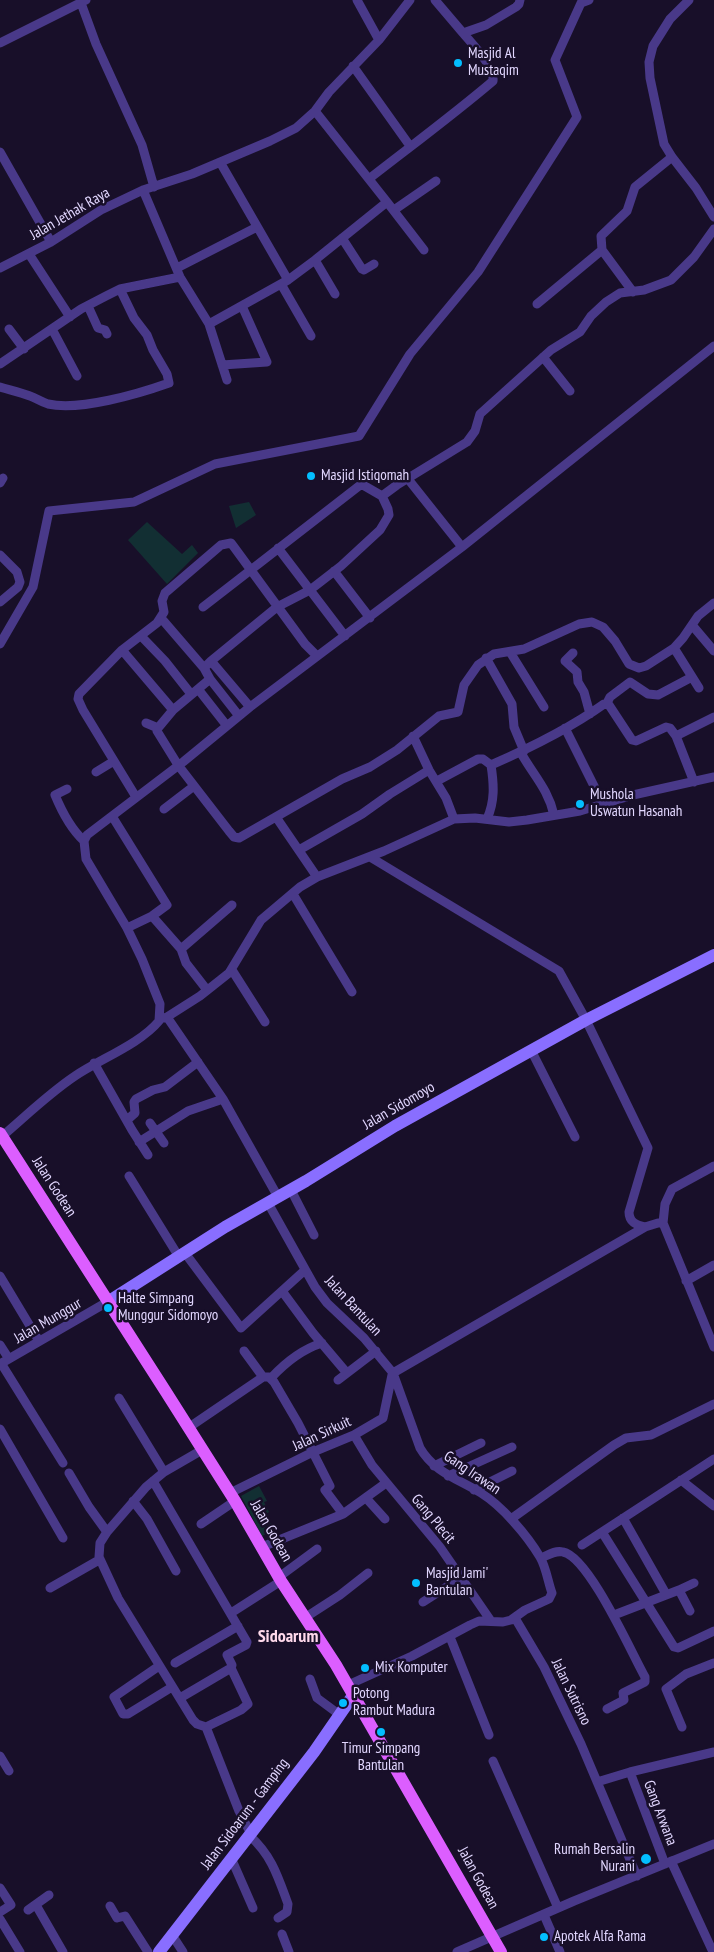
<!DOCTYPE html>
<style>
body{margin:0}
canvas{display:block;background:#180f29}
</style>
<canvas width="714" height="1952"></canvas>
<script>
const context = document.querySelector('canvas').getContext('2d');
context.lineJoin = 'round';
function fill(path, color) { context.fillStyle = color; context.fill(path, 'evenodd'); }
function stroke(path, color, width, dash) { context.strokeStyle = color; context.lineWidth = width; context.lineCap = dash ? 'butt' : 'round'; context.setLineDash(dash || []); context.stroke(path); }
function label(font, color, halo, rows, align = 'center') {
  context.font = font + ' "PT Sans Narrow",sans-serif'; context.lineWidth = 5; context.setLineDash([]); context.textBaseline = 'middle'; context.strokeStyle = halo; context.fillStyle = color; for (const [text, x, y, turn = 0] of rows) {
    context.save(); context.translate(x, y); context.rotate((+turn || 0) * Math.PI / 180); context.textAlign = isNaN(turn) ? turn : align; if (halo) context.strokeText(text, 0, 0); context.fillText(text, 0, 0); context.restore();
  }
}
const green = new Path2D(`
 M249,502L256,515L236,528L229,506Z
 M147,522L182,554L192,545L198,553L167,584L128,540Z
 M259,1486L267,1501L264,1502L269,1512L266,1514L274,1530L262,1536L241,1496Z`);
const street = new Path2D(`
 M357,0L379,40
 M435,0L463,33L486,25L516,7L519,4L520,0
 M689,0L670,19L653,46L649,62L650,78L664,144L672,157L696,188L714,217
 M81,3L96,44L142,145L154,187
 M0,43L86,0
 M353,66L410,146
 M0,152L51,242
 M220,162L288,280
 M370,178C411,146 453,115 493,81C495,67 472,44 463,33
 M143,190L180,277L209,324L227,380
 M387,202L424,250
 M394,210L436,181
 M342,238L362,269L364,270L374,264
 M602,250L601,236L627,211L635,187L672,157
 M29,254L70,317
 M315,260L335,294
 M0,268L51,242L101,210L143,190L192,174L270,141L296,128L315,111L329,92L379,40L410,0
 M177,268L257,227
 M281,284L311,336
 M537,304L602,250L633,292
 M88,306L98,328L105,330L107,334
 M209,324L288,280L315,260L387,202L315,111
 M9,329L24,349
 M52,329L77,376
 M543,357L570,391
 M0,364L81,309L106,296L120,289L180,277
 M222,365L267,362L242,306
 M0,387C10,390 20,392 30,396C36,398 41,402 48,404C80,411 138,394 169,383L167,374L153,350L147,335L134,318L120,289
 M408,479L462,547
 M0,483L3,478
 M278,548L345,636
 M0,555L17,572L20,582L18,587L0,602
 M334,571L370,618
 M203,607L359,486L363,485L382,496L397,485L467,442L475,431L480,414L551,350L580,332L591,316L606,302L620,293L644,290L671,280L694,257L714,229
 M161,618L204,668
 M692,625L714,651
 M141,636L165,661L191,694
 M0,644L33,587L49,511L134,502L215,464L359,436L410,354L478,272L577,117L555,60L581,3L589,0
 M674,648L699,688
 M122,650L173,710L158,728L157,731L178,765L229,831L234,837L239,838L342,779L370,767L397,750L439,716L458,712L464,685L478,665L494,654L524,649L579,624L592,622L603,627L615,641L629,664L639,668L646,666L674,648L683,638L698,616L714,603
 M510,652L544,707
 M573,653L565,661L577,672L578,682L584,692L590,714
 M486,658L512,704L514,727L524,751
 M210,679L239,716
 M198,689L227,726
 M607,703L610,697L630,682L648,694L658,695L692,677
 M250,707L211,661L277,607L310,590L341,566L380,530L389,515L388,509L382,496
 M173,710L210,679L204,668L211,661
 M146,723L158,728
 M565,728L603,804
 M413,736L429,770L446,798L454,819
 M676,736L694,782
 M521,753C534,776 548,789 554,815
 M96,772L114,761
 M437,781L478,759H483L491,765
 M67,789L55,795C62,812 70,828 84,841
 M136,797L83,710L78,699L79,694L122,650L157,623L164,612L162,601L165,593L221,545L231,543L234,547L305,644L317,656
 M164,809L194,786
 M112,816L167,905L152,916L127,928
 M276,817L317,877
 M487,819C495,801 494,785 491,765C530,748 569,729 604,704L609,705L632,740L636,741L666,727L670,728L676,736L714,717
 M299,850L362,814L390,794L429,770
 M370,857L559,971L586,1020L648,1148L629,1212C629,1222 636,1225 645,1227
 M293,894L352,992
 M152,916L181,949
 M232,970L265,1022
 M207,990L186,963L181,949L232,905
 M167,1017L200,996L229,973L261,920L300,887L317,877L384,851L454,819L475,818L509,822L527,820L580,811L633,795L714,777
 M164,1018L167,1017L223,1099L278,1197
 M531,1050L575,1137
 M94,1063L132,1130L148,1155
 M127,1120L135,1113L134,1102L136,1099L153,1090L165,1087L198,1062
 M150,1123L164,1143
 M0,1138C25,1117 48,1094 75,1076C100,1059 140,1044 159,1021L160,1004L142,959L127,928L86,859L84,841L87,835L183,762L250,707L462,547L714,346
 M139,1142L188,1111L223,1099
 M129,1176L179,1257
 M291,1190L314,1235
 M268,1203L315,1287L327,1303L364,1338L393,1373L420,1448C434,1472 458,1479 481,1493C502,1506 527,1535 540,1557C546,1567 548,1582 552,1593L549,1599L525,1610L511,1620L503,1622L479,1621L470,1625L412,1656L348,1685
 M663,1223L714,1347
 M185,1253L241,1328L305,1270
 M0,1276L39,1341
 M686,1281L714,1265
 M282,1291L313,1333L346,1372
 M0,1345L9,1359
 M244,1351L263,1377
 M1,1363L63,1463
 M0,1364L109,1301
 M393,1373L645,1227L658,1223H663L665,1204L672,1189L714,1166
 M271,1378C284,1364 303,1349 322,1343
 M338,1380L376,1351
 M119,1398L164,1472
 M188,1428L263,1377H269L274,1382L298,1423L330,1486L325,1490L343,1514
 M0,1429L63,1538
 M354,1435L372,1465L440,1547L491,1621
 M202,1450L164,1472L146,1487L107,1532L100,1543L99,1557L118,1598L193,1720L197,1724L206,1727L239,1811L251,1834
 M434,1466L481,1443
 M69,1473L89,1507L107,1532
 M448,1476L512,1447
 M681,1480L714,1506
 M153,1481L247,1642L246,1645L227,1655L232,1665L231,1668L180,1698
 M474,1490L512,1471
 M230,1493L313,1452L354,1435L383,1418L392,1375
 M366,1498L385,1519
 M133,1501L147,1519L176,1571
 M623,1518L666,1594
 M511,1519L614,1445L626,1438L651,1435L714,1404
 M201,1524L235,1501
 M602,1532L674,1647L678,1648L714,1631
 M582,1545L714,1459
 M262,1547L343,1514L386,1483
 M541,1558C548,1555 555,1550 563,1552C589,1557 631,1652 645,1677V1682L623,1693L624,1700L607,1709
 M279,1577L317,1549
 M50,1588L99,1560
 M679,1590L690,1611
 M423,1602L462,1577
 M231,1613L281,1581
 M614,1615L679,1590L694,1583
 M306,1617L340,1595L368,1573
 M515,1618L544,1667L581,1744L637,1876
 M450,1637L489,1735
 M175,1663L238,1626
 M159,1666L114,1697L123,1714H128L172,1687
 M310,1679L317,1698L340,1715
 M206,1727L241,1710L248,1704L231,1668
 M682,1727L666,1689L686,1674L714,1663
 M0,1756L9,1771
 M493,1761L558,1908
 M630,1772L665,1864
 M597,1782L630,1772L714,1752
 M250,1836C272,1856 278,1877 288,1904L287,1912L278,1918
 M232,1860L253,1908
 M671,1861L713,1952
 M0,1888L11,1905L0,1912
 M36,1905L63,1952
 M110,1906L117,1918L125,1916L148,1952
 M28,1910L49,1895
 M544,1915L560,1952
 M0,1919L20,1952
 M282,1934L289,1952
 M172,1935L183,1952
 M457,1952L574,1901L714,1844`);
const secondary = new Path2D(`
 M109,1301L225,1227L306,1181L395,1126L586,1020L714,955
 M159,1952L314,1752L354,1694`);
const primary = new Path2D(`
 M0,1133L166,1392L235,1501L281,1581L336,1665L501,1952`);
const markers = [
 [458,63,5,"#03beff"],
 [311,476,5,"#03beff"],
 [580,804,5,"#03beff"],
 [108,1308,5,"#03beff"],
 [416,1583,5,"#03beff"],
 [365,1668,5,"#03beff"],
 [343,1703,5,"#03beff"],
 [381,1732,5,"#03beff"],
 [646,1859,6,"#03beff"],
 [544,1937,5,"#03beff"]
];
const poiNames = [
 ["Masjid Al",468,54],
 ["Mustaqim",468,71],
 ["Masjid Istiqomah",321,476],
 ["Mushola",590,795],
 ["Uswatun Hasanah",590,812],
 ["Halte Simpang",118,1299],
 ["Munggur Sidomoyo",118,1316],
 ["Masjid Jami'",426,1574],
 ["Bantulan",426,1591],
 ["Mix Komputer",375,1668],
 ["Potong",353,1694],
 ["Rambut Madura",353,1711],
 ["Timur Simpang",381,1749,"center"],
 ["Bantulan",381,1766,"center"],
 ["Rumah Bersalin",635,1850,"right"],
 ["Nurani",635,1867,"right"],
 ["Apotek Alfa Rama",554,1937]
];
const streetNames = [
 ["Jalan Jethak Raya",70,214,-30],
 ["Jalan Sidomoyo",399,1106,-30],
 ["Jalan Godean",54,1187,57],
 ["Jalan Bantulan",353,1306,47],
 ["Jalan Munggur",48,1321,-30],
 ["Jalan Sirkuit",322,1434,-25],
 ["Gang Irawan",472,1473,34],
 ["Gang Plecit",433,1519,50],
 ["Jalan Godean",271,1531,60],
 ["Jalan Sutrisno",571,1692,64],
 ["Gang Arwana",660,1813,69],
 ["Jalan Sidoarum - Gamping",245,1814,-53],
 ["Jalan Godean",478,1878,61]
];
const quarterNames = [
 ["Sidoarum",288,1637]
];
fill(green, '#122f33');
stroke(street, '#493989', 9);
stroke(secondary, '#896eff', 12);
stroke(primary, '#dc5eff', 12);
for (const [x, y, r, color] of markers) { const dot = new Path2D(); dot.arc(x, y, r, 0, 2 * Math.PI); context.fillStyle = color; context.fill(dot); stroke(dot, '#180f29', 2); }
label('15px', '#e2d7ff', '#180f29', poiNames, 'left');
label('15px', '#e2d7ff', '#180f29', streetNames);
label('bold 18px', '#ffd9eb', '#180f29', quarterNames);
</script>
